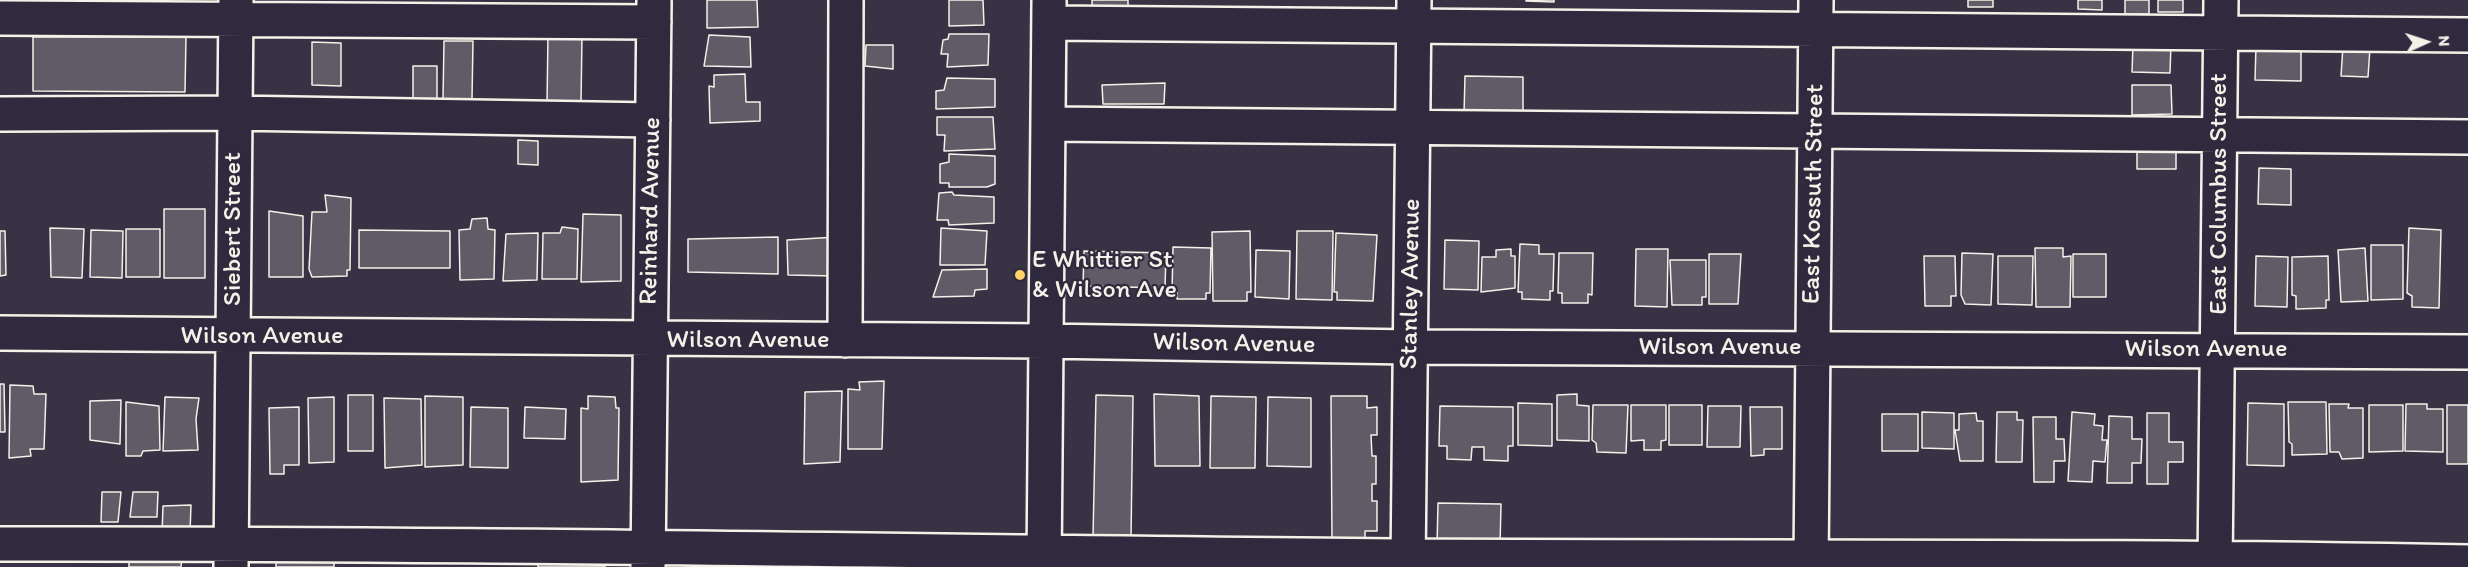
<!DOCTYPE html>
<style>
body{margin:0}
#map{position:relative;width:2468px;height:567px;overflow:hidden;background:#373244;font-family:Itim,sans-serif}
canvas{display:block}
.north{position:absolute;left:2396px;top:12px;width:60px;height:60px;-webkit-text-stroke:4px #2f2a3d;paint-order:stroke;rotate:87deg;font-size:16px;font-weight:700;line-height:24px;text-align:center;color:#f4f1e8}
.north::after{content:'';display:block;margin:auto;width:21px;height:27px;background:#f4f1e8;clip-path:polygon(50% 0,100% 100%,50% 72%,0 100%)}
</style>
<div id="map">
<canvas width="2468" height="567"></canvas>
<div class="north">N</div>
</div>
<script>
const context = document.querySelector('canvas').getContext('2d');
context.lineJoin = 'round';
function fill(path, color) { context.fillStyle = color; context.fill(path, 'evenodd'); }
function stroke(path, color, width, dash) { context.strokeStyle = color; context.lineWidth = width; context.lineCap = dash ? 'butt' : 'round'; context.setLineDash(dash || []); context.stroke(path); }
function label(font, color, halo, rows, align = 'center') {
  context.font = font + ' Itim,sans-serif'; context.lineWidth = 4.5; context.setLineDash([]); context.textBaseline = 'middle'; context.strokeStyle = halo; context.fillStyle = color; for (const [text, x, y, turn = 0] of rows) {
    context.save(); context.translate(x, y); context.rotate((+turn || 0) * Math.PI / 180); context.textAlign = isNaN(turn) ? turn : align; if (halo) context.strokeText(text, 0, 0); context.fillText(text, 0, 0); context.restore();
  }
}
const building = new Path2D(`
 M707,0H757L758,27L707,28Z
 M949,0H983L984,25L949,26Z
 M1092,0H1128V11H1092Z
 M1526,0H1554V2L1526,1Z
 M1968,0H1993V7H1968Z
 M2078,0H2102V10L2078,9Z
 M2125,0H2149V14H2125Z
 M2158,0H2183V12H2158Z
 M548,34L582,35L581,104H547Z
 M949,34H989L988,65L947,67L948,54H941L943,40L948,39Z
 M709,35L750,37L751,67L704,66Z
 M33,37H186L185,92L33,91Z
 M444,41H473L472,99H443Z
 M312,42L341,43V86L312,85Z
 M2133,43L2171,44L2170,73L2132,72Z
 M866,45H893V69L865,66Z
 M2256,46L2301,47V81L2255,80Z
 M2343,46L2370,48L2368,77L2341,76Z
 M413,66H437V100H413Z
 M745,74L746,102H760V121L710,123L709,86L714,87V75Z
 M1465,76L1523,77V114H1464Z
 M947,78L995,79V107L936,109V91L944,90Z
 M1165,83L1164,104H1103L1102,85Z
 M2132,85H2171L2172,114L2132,115Z
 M937,117H993L995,149L944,151L945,135H937Z
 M2137,139H2176V169H2137Z
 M518,140L538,141V165L518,164Z
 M949,154L995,156V184L987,187H949V183H940V164L949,162Z
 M2259,168L2291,169V205L2258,204Z
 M952,192L954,195L994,197V223L949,225L948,220H937L939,193Z
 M325,195L351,198L350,270H347V276L312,277L309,269L312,212H327Z
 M164,209H205V278H164Z
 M269,211L303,216V277H269Z
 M583,214L621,215V281L581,282Z
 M487,218L488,229L495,230L494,279L460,280L459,230L470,229L472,219Z
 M562,227L578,229L577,279H542L543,233H560Z
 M50,228L84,229L82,278L51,277Z
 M941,228L987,231L985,265H940Z
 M2409,228L2441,230L2439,308L2412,307V296L2407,293Z
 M126,229H160V277H126Z
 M91,230L123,231L122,278L90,277Z
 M359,230L450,231V268H359Z
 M0,231H5L6,275L0,276Z
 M1250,231L1251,292H1247V301H1213L1212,232Z
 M1297,231H1333L1332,300L1296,299Z
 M538,233L537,280L503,281L506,234Z
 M1336,233L1377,235L1373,301L1337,300V292H1334Z
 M778,237V274L688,272V239Z
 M836,237V276L788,275L787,240Z
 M1445,240L1479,241L1478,290L1444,289Z
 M1520,244L1539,245V254H1554L1553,291H1550V300L1522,299V292H1518Z
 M2371,245H2403V299L2371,300Z
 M1173,247L1211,248L1210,293H1206V299H1177V292H1172Z
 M2035,248H2063V257L2071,256L2070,307H2036Z
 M2365,248L2368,301L2341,302L2338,250Z
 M1511,249V256H1515V288L1481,292L1482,257H1496V250Z
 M1636,249H1668L1667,307L1635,306Z
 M1256,250L1290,251L1289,299L1255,297Z
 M1084,251L1166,253L1165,288L1083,286Z
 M1559,253H1593L1592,295L1588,294V303H1562V293H1558Z
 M1962,253L1993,254L1991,305L1965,304L1961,295Z
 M1709,254H1741L1738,304H1709Z
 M2073,254H2106V297H2073Z
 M1924,256H1955L1956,296H1951V306H1925Z
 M1998,256H2033L2032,305L1998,304Z
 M2256,256L2288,257L2287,307L2255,306Z
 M2328,256L2329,300H2326V308L2296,309V296L2292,295V257Z
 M1670,260H1706V297H1702V305H1672Z
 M987,269V289L975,290L974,296L933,297L942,270Z
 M884,381L882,449H848V389L860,390L859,382Z
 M0,384H4L5,432H0Z
 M10,385L33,386L34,394H46L44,449H30L31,456L9,458Z
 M842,391L840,462L804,464L805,392Z
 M1154,394L1199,396L1200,466H1155Z
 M1577,394V405L1589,406V441L1557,440V395Z
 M348,395H373V451H348Z
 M1096,395L1133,396L1131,538L1093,537Z
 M425,396L463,397V465L425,467Z
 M588,396L615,397L616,408H619L618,480L581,482V408L588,409Z
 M1211,396L1256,397L1255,468H1210Z
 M1331,396H1367V408L1377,407V435H1371L1372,456H1376V484H1372V501H1377V531H1365V541H1332Z
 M165,397L199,398L196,419L198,450L163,451Z
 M334,397V462L309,463L308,398Z
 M1268,397L1311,398V467L1267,466Z
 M384,398L421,399L422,465L385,468Z
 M121,400L120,444L90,440V401Z
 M126,402L159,406L160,450L143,451L141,456H126Z
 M2288,402H2326L2327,454L2292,455V444L2289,442Z
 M1518,403L1552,404V446L1518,445Z
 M2248,403L2284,404V466L2247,465Z
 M2329,404H2349L2348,408H2363V458L2342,459L2339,452H2330Z
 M2406,404H2427V409H2443V452L2405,451Z
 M1593,405H1628L1626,453L1597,452L1596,443L1592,440Z
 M1631,405H1666V440L1661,441V450H1644V440L1631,441Z
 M1669,405H1702V445H1669Z
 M2369,405H2403V451L2369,452Z
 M2447,405H2468V464H2447Z
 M1440,406L1513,407V446H1508V461L1484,460V447H1472L1471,460L1447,459V446H1439Z
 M1708,406H1741L1740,447H1707Z
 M299,407V465H284V474H270L269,408Z
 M471,407L508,408V468L470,467Z
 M525,407L566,409L565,439L524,438Z
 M1750,407H1782V449H1764V455L1751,456Z
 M1922,412L1954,413V449L1922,448Z
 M1997,412H2017V420H2023L2022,462H1996Z
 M2072,412L2095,414L2094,425L2103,426L2102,440H2107L2105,462L2093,461L2092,482L2068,481Z
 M1976,413L1977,421H1983V461H1960L1955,430H1959V414Z
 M2147,413H2169V442H2183V462H2168V484H2147Z
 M1882,414H1918V451H1882Z
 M2109,416L2132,417V439H2142L2141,463H2132V483H2107Z
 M2033,417H2056V439H2064L2065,461H2054V482H2034Z
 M102,492H121L118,522H101Z
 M133,492H158L157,517H130Z
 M1438,503L1501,504L1500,546L1437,545Z
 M191,505L190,532L162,533L163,506Z
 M129,554H182L181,567H129Z
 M276,556H334V567H276Z
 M604,557L605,567H538V558Z
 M760,557V567H694L695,558Z`);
const minor = new Path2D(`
 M0,18L654,22
 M1049,23L2468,35
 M0,114L234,113L653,120
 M1048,124L2468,137
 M0,333L1045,341L1410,347L2468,352
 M845,340L846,0
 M0,544C471,543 943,552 1414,556C1765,558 2117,555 2468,562
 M231,567L236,0
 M648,567L654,2
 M1044,567L1049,2
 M1408,567L1414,0
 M1811,567L1816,0
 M2215,567L2221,0`);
const markers = [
 [1020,275,6,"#ffd166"]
];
const streetNames = [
 ["East Kossuth Street",1814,194,-89],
 ["East Columbus Street",2219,194,-90],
 ["Reinhard Avenue",651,211,-89],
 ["Siebert Street",233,229,-90],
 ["Stanley Avenue",1411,284,-89],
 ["Wilson Avenue",262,336],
 ["Wilson Avenue",748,340],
 ["Wilson Avenue",1234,344,1],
 ["Wilson Avenue",1720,347],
 ["Wilson Avenue",2206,349]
];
const poiNames = [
 ["E Whittier St",1032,260],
 ["& Wilson Ave",1032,290]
];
fill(building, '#5f5c67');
stroke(building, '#f4f1e8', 1.5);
stroke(minor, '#f4f1e8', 38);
stroke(minor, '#2f2a3d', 33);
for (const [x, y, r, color] of markers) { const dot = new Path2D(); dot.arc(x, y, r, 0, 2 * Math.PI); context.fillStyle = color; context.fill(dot); stroke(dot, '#2f2a3d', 2); }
label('26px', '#f4f1e8', '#2f2a3d', streetNames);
label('26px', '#f4f1e8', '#2f2a3d', poiNames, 'left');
</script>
